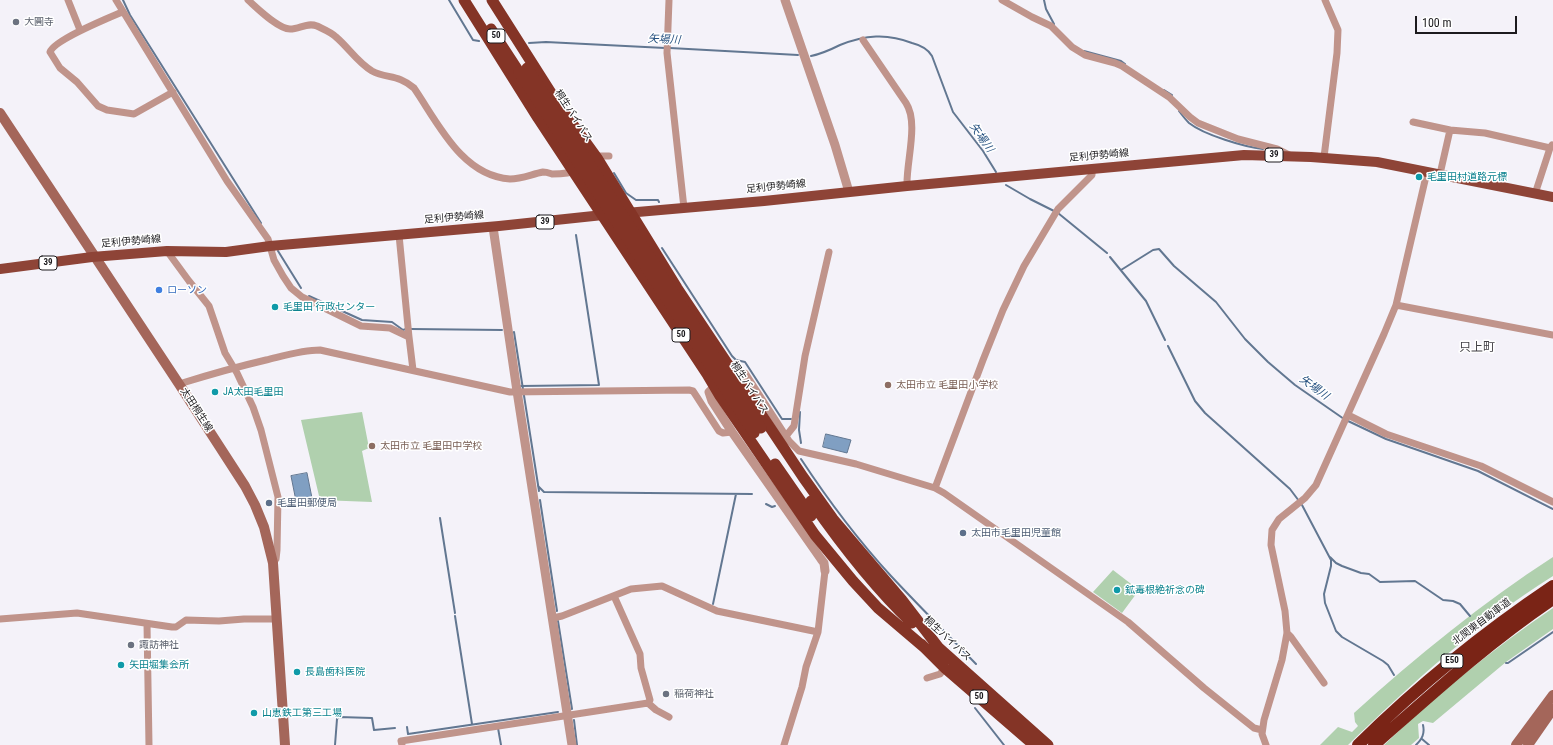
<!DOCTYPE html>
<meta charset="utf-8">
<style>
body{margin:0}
#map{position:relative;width:1553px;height:745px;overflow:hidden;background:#f4f2f9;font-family:"Roboto Condensed",sans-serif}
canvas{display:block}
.scale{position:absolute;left:1415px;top:16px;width:102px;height:18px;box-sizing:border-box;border:2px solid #1c1b1e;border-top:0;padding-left:5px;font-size:12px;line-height:14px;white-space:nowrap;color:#1c1b1e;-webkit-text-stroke:3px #fff;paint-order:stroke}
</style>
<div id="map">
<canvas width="1553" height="745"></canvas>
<div class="scale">100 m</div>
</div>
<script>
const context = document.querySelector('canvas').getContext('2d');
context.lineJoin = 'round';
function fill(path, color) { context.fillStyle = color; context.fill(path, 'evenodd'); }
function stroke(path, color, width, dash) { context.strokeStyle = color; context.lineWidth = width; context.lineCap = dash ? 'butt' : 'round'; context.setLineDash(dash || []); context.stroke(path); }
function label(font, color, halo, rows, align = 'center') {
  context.font = font + ' "Roboto Condensed","Noto Sans JP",sans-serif'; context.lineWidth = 3; context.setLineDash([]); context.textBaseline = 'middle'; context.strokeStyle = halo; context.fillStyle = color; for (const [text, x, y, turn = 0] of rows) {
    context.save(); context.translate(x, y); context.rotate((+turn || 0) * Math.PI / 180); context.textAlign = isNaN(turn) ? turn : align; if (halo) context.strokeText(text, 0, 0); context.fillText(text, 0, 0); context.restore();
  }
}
const green = new Path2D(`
 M362,412L369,448L362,451L372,502L320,500L301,420Z
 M1553,557V576C1478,623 1411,684 1348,745H1320L1338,727L1352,732L1358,726L1355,722L1354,713C1417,656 1482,603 1553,557Z
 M1113,570L1139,590L1122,613L1093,592Z
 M1553,608V629L1506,662L1433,723L1423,721L1418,724L1419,738L1411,745H1384C1437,694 1493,649 1553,608Z`);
const water = new Path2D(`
 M826,434L851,440L847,453L823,447Z
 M307,473L312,498L296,501L291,476Z`);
const stream = new Path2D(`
 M123,0L130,15L261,223
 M449,0L473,40L479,41
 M1044,0L1046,9L1054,24
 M529,43L546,42L665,48
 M670,48L798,55
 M1084,51L1121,61L1125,64
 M811,56C821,54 830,50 840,45C865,35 887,33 912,43C920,45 928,49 932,56L953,112L983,151L996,172
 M1164,90L1172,95
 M1179,111C1182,115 1185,119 1189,123C1204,135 1245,147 1263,149
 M614,173L626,193L636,200H658L659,202
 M1006,185L1030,199L1054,211
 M1058,213L1107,253
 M662,248L732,356L736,360L745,362L782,419H791
 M278,251L301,288
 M1110,257L1146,301L1165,340
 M1121,270L1153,250L1159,249L1174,266L1216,302L1245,339L1268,362L1295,385L1344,419
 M309,296L362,320L392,322L403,330L406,329
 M411,329L502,330
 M514,332L539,491
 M1168,346L1195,401L1205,413L1290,489L1302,505L1331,560V566L1324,594L1325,603L1336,631L1342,637L1383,661L1388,665L1394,675
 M521,386L599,385L576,235
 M800,412L799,430L801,443
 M1348,421L1386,439L1478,471L1553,509
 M801,459C828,500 858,540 891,576C919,606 948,635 976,664
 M538,486L544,492L752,494
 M540,500L557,611
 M766,504L772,507L775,506
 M440,518L455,613
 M1330,557L1336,563L1342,566L1361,573L1369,574L1380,582L1415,581L1443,600L1453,601L1460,604L1470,616
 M713,604L736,494
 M455,616L472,724
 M558,621L572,709
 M1506,663H1508L1553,632
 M975,708L1004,745
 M574,720L577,745
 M407,727L408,734L558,712
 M498,728L501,745
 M1422,739L1429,745
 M335,745L337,719L339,717L372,718L374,730L395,728
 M1416,745C1422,739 1425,734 1423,725`);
const minor = new Path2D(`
 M68,0L80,30
 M116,0L227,181L268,239L274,260L283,276L291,288L302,297L361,326L390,328L409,337L413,370
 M248,0C257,8 278,29 290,29C300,29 307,22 317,26C323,29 331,32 336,37C349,48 357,62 372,71C387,79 398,74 414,88C438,123 462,176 510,179C522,179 532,174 543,172C547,172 549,173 552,174C560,174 570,174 576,170
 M669,0L667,53L684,208
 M1002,0L1032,17L1051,26L1072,47L1085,55L1115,63L1122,66L1169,97L1190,117L1198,123L1238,139L1277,149L1289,155
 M122,12C108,18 54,40 50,52L60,68L77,82L98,106L107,110L134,114L173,92
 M863,40L906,103C919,123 906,162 907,186
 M1413,122L1450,130L1485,133L1550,148
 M1324,157L1337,53L1338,30L1325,0
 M594,160L600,156H609
 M1440,174L1450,130
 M1535,194L1550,148L1552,145
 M399,235L409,337
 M167,251L189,281L209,306L225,353L237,373L253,407L261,430L278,497L277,550L276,559L273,563
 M1396,305L1553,335
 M734,373L739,371L745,373L789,441L799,451L856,464L935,488L944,493L1128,622L1204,688L1254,728L1262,730
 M179,384C208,375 236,367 266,360C283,356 302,350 320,350L510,392L689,390L693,391L695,394L719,431L723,433L732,432
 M1348,415L1386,434L1481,466L1553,502
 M786,436L794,426L805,356L829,252
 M935,488L983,360L1003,310L1024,266L1058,209L1092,175V169
 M614,596L640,654L641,668L650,700L648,703L656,710L669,717
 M553,618L562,616L631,589L662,586L717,611L818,632
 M0,619L77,613L172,627H176L186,620L219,621L244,619H277
 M147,624L149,745
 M1287,633L1291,637L1324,683
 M927,678L940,674L945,668
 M402,745L401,741L648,703
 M784,745L802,687L806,667L818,632L825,571
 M1266,745L1262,734L1264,720L1282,660L1287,633L1285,611L1271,545L1272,530L1279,519L1305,498L1316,485L1384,334L1396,305L1427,172`);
const tertiary = new Path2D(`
 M785,0L835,145L849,192
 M493,227L517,391L572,745
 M719,383L709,392L712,401L732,432L821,559L824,563L825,571`);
const secondary = new Path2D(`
 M0,113L179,384L245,486L255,505L264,527L273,563L285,745
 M1516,745L1553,695
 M1528,745L1553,709`);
const primary = new Path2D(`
 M0,269L92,257L167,251L226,252L270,246L499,226L603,215L764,201L907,186L1244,155L1311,157L1377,162L1553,197`);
const trunk = new Path2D(`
 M464,0L538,118L707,374L720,396L815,535L853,581L878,608L925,648
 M492,0L558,104L597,158L677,288L803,477L833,519L902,600L942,652
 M491,29L519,72
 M775,464L811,516
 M811,501C841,544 874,587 912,623
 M921,644L945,668L1034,745
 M938,647L1048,745`);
const motorway = new Path2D(`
 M1358,745C1418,686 1483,633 1553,586
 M1374,745C1432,694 1489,642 1553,599`);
const trunkBridge = new Path2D(`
 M527,68L761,428
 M519,72L754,433`);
const markers = [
 [16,22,4,"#6b7280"],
 [1419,177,4,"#0f9aa8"],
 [159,290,4,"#3f7fe0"],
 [275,307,4,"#0f9aa8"],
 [888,385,4,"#8d6e63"],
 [215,392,4,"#0f9aa8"],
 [372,446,4,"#8d6e63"],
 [269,503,4,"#5c6f8a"],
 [963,533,4,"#5c6f8a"],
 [1117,590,4,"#0f9aa8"],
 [131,645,4,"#6b7280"],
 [121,665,4,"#0f9aa8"],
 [297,672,4,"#0f9aa8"],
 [666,694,4,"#6b7280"],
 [254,713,4,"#0f9aa8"]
];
const shields = [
 [496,36,18],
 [1274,155,18],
 [545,222,18],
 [48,263,18],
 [681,335,18],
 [1452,661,22],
 [979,697,18]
];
const shieldNames = [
 ["50",496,36],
 ["39",1274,155],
 ["39",545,222],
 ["39",48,263],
 ["50",681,335],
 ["E50",1452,661],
 ["50",979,697]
];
const worshipNames = [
 ["大圓寺",24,22],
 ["諏訪神社",139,645],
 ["稲荷神社",674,694]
];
const streetNames = [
 ["桐生バイパス",573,116,57],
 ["足利伊勢崎線",1099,156,-5],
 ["足利伊勢崎線",776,187,-6],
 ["足利伊勢崎線",454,218,-5],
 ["足利伊勢崎線",131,242,-5],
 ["桐生バイパス",749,388,57],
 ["太田桐生線",196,410,57],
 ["北関東自動車道",1482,622,-37],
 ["桐生バイパス",947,639,43]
];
const cultureNames = [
 ["毛里田村道路元標",1427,177],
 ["毛里田 行政センター",283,307],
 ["JA太田毛里田",223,392],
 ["鉱毒根絶祈念の碑",1125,590],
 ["矢田堀集会所",129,665],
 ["長島歯科医院",305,672],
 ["山恵鉄工第三工場",262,713]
];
const shopNames = [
 ["ローソン",167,290]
];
const educationNames = [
 ["太田市立 毛里田小学校",896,385],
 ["太田市立 毛里田中学校",380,446]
];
const serviceNames = [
 ["毛里田郵便局",277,503],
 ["太田市毛里田児童館",971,533]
];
const waterNames = [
 ["矢場川",664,40,3],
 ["矢場川",981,138,55],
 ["矢場川",1314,388,36]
];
const quarterNames = [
 ["只上町",1477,348]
];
fill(green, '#b0d0ae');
fill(water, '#809fc2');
stroke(water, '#627791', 1);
stroke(stream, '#627791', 2);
stroke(minor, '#c0948b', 7);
stroke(tertiary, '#c0948b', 9);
stroke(secondary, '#a4665a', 10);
stroke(primary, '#8e4437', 10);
stroke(trunk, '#843426', 11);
stroke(motorway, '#7a2416', 12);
stroke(trunkBridge, '#843426', 11);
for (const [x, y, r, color] of markers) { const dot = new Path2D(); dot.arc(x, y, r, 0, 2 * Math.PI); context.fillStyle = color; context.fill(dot); stroke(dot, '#fff', 1.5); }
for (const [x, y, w] of shields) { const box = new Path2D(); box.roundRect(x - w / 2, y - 7, w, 14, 3); context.fillStyle = '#fff'; context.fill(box); stroke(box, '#1c1b1e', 1); }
label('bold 9px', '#1c1b1e', null, shieldNames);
label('10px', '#5b616d', '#fff', worshipNames, 'left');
label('10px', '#1c1b1e', '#fff', streetNames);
label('10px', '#0d838f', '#fff', cultureNames, 'left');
label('10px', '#366cbe', '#fff', shopNames, 'left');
label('10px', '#785e54', '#fff', educationNames, 'left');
label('10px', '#4e5e75', '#fff', serviceNames, 'left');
label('italic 11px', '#275281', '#fff', waterNames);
label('12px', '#424046', '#fff', quarterNames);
</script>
